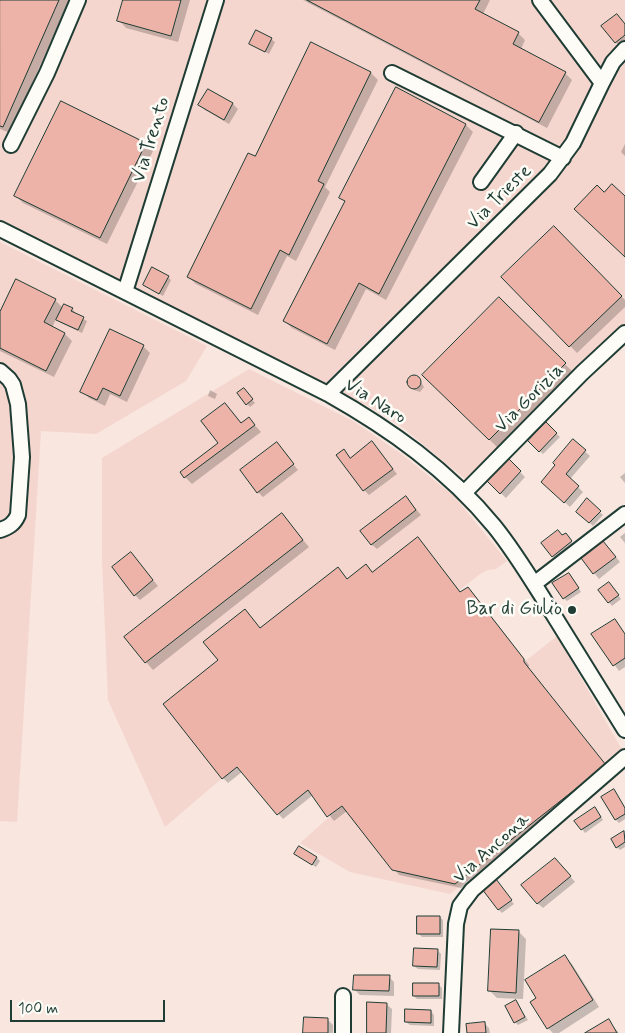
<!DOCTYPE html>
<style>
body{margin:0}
#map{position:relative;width:625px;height:1033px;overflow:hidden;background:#f8e6df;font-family:Mynerve,sans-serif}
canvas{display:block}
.scale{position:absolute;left:10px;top:1000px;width:155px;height:22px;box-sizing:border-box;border:2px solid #1f3d34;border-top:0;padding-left:6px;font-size:15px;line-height:18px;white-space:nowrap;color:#1f3d34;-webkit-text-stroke:4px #fdfcf7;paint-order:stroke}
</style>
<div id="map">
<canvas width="625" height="1033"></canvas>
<div class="scale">100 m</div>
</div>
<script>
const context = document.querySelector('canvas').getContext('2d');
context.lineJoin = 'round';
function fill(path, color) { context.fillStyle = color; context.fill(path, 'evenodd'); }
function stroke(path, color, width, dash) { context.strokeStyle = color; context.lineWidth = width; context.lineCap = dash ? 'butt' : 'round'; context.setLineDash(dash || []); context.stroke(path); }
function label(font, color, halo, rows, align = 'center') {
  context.font = font + ' Mynerve,sans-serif'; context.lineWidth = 5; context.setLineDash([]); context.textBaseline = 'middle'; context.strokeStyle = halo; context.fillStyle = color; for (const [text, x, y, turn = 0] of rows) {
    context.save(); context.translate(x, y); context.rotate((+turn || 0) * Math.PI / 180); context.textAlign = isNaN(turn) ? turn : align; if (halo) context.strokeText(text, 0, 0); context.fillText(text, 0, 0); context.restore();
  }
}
const built = new Path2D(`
 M0,0H625V329L470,483L402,427L368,406L0,221Z
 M0,242L207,346L186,381L96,434L41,431L17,822L0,821Z
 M249,369L353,421L400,453L454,496L507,561L496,569L488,570L480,574L214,785L165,827L108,700L102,560V458Z
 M557,636L625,755L450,894L350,872L300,843L327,819Z`);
const shadow = new Path2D(`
 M0,0H69L10,133L0,129Z
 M125,0H190L178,42L126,28L119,20Z
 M303,0H490L483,14L518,33L525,40L521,49L565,73L572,80L547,128Z
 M625,25V41L619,46L603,26Z
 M271,39L275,42L269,54L250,44Z
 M311,44L371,73L378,80L325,187L330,192L296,261L287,256L258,315L196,284L188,277L255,158Z
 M396,89L466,125L473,132L386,300L366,289L335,350L292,328L284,321L345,202L341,197Z
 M209,90L233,104L238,109L229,124L205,110L200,105Z
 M146,144L153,151L107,244L23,203L16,196Z
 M625,144V156L621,152Z
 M554,227L625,300V307L577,353L503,277Z
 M168,277L171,280L163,296L144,285Z
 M499,299L572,371L497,447L424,375Z
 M55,300L63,308L72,309L75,312L74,314L87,321L82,333L61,323L56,319L52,328L65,334L72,341L54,377L0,351V315Z
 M143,346L150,353L127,402L110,394L105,406L89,398L82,391Z
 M414,377L418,378L424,387L420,392L414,390L409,383L410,380Z
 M210,390L217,394L215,399L208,396Z
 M247,393L255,403L250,407L238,394Z
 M225,404L242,424L249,419L261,432L192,484L185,477L220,443Z
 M546,424L560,437L543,454L529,441Z
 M573,441L590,456L570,479L583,492L570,507L547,487Z
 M277,444L298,470L263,497L258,492Z
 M377,448L397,474L369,495L364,490L349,456L351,459Z
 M508,460L525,477L506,498L488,481Z
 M625,473V483L620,477Z
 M406,497L421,515L377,549L371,544Z
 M587,500L603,515L593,526L578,512Z
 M282,515L309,547L153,670L146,662Z
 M625,533V543L620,537Z
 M563,537L569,538L574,545L556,559L553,556Z
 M423,544L461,593H473L529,665L528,668L610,771L461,888L399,875L347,811L334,821L313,795L283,819L242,772L228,783L223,778L260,629L338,568L348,580L366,565L373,573Z
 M608,547L620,562L599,579L582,558Z
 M136,559L158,586L140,600L135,595Z
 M572,578L581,592L567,601L564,598Z
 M612,587L621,599L612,606L600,591Z
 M614,620L625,634V667L619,671L593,635Z
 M614,791L625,808V819L619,823L616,820Z
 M598,812L603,820L585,833L576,821Z
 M624,833L625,847L620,850L617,847Z
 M295,854L317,858L320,861L316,867Z
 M560,864L575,882L543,908L537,903Z
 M499,884L514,904L502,913L498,909Z
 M440,917L443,920V937H422L419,934Z
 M519,932L526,939L523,999L497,998L490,991Z
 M437,950L441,954L440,970L418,969L414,966Z
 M565,957L572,964L599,1007L559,1033H553L548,1028L538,998Z
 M389,977L394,982V996L360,995L354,989Z
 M439,985L442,988V999H417L414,996Z
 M516,1002L528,1020L518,1025L515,1022Z
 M386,1004L392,1009L391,1033H368Z
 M431,1011L434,1015V1026L410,1025L406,1022Z
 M328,1020L333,1025V1033H304Z
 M608,1020L619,1033H587Z
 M484,1023L489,1028L490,1033H468Z`);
const building = new Path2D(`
 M0,0H59L3,127L0,126Z
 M123,0H181L171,36L117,21Z
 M307,0H480L475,9L519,32L513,44L566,72L539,122Z
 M617,14L625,24V35L615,43L601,26Z
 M256,30L272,38L265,52L249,44Z
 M311,42L371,72L318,181L324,184L289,255L280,250L251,309L187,277L248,153L255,156Z
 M396,87L466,124L379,294L359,283L327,344L283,321L345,201L339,198Z
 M208,89L233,103L224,120L198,105Z
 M61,101L146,143L100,238L14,196Z
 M612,184L625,196V257L574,209L597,185L604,192Z
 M554,226L622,296L569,347L501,277Z
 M152,267L169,276L159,294L143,285Z
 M16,279L56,299L44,322L65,333L46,371L0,348V312Z
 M499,297L566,363L489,440L422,375Z
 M64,304L73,308L71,311L84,317L78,330L56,320Z
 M110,329L144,345L120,396L103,388L97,400L80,392Z
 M407 382a7 7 0 1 1 14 0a7 7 0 1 1-14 0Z
 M244,388L253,399L246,405L237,393Z
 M225,403L241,423L249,417L255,425L184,478L180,472L218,443L201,421Z
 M546,422L557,433L539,452L528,441Z
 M573,439L586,450L566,474L579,486L564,503L541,482L555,465L553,463Z
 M372,441L393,469L363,491L336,455L344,449L350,458Z
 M277,442L294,464L257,493L240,470Z
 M508,458L521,471L500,494L487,481Z
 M406,496L416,510L371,545L360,531Z
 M587,498L601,511L589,523L576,512Z
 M282,513L303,540L145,663L124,637Z
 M558,530L562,535L566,533L572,541L552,557L541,543Z
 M418,537L460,592L468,587L524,659V662L606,765L455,884L392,870L342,806L327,817L308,790L277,815L237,767L222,779L163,704L218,660L203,642L245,609L260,628L338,567L347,579L366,564L372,572Z
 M603,541L616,557L593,574L581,558Z
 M131,552L153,580L134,596L112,567Z
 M569,573L579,588L563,599L552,583Z
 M609,582L619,595L608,603L598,590Z
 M615,619L625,634V658L613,666L591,634Z
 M614,789L625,808V814L615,820L601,797Z
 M595,807L601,817L581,830L574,821Z
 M624,831L625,842L616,848L611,839Z
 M299,846L317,857L312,865L294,854Z
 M555,858L571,876L537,904L521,885Z
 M496,879L512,900L498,910L482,889Z
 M417,916H440V934H417Z
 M491,929L519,930L516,993L488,991Z
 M414,948L438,949L437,967L413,966Z
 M565,955L593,1000L547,1029L530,1002L536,998L525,980Z
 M354,975H390L389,991L353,990Z
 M413,983H439V996H413Z
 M516,1000L525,1017L514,1023L505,1006Z
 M367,1002L387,1003L386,1033H367Z
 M405,1009L431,1010V1023L405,1022Z
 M304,1017L328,1018V1033H303Z
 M609,1019L617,1033H585Z
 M485,1022L486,1033H467L466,1024Z`);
const minor = new Path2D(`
 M392,73L563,158
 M602,83L613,62L625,49
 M11,145L47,73L78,0
 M481,182L516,133
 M0,229L328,394C390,429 448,470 494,526C516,553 534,584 553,614C577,652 601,691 625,730
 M125,292L216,0
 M0,371L9,379L13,385L18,404L22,457L18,515C14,524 9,527 0,530
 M328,394L550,174L573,143L602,83L540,0
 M464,493L582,373L625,333
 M534,584L625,514
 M343,1033V996
 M451,1033L456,924L460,906L472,890L625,757`);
const markers = [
 [572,610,5,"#1f3d34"]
];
const streetNames = [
 ["Via Trento",152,140,-73],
 ["Via Trieste",500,198,-45],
 ["Via Gorizia",530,399,-45],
 ["Via Naro",375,402,32],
 ["Via Ancona",492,849,-42]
];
const poiNames = [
 ["Bar di Giulio",562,610]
];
fill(built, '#f5d6ce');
fill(shadow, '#0003');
fill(building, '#edb2a8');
stroke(building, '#1f3d34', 1);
stroke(minor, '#1f3d34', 18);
stroke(minor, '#fdfcf7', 14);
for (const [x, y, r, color] of markers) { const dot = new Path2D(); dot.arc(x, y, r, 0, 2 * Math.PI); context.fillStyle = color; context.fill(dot); stroke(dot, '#fdfcf7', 2); }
label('19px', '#1f3d34', '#fdfcf7', streetNames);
label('19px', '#1f3d34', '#fdfcf7', poiNames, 'right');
</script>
